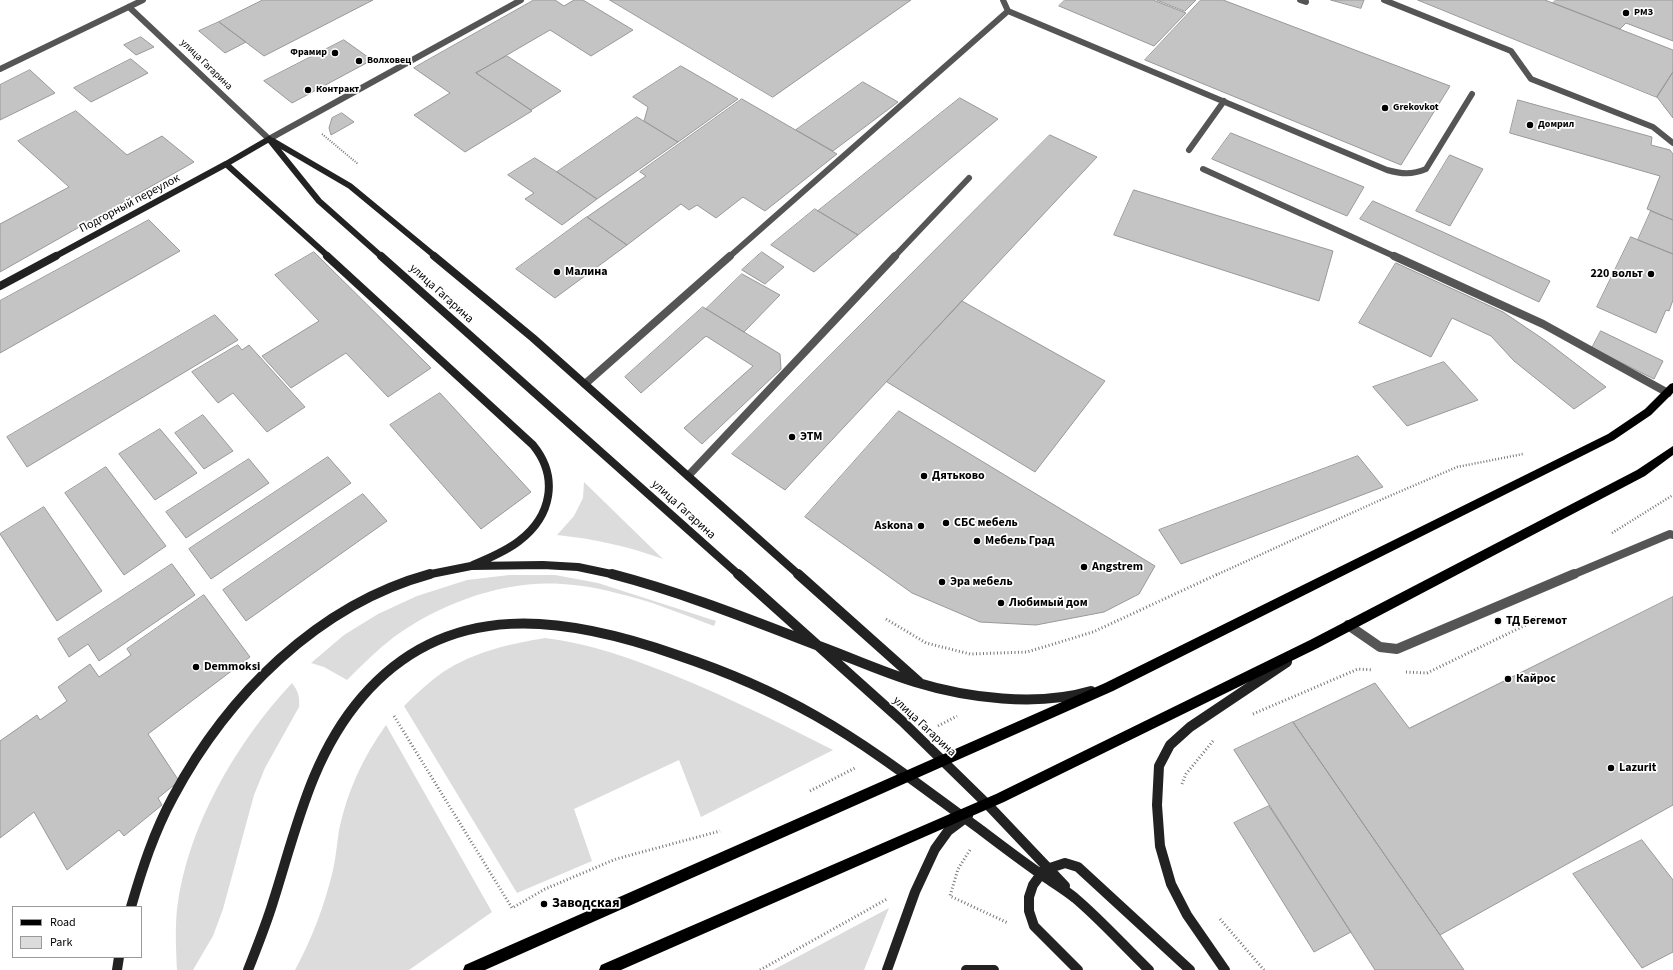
<!DOCTYPE html>
<meta charset="utf-8">
<style>
body{margin:0}
#map{position:relative;width:1673px;height:970px;overflow:hidden;background:#fff;font-family:"Source Sans 3",sans-serif}
canvas{display:block}
.legend{position:absolute;left:12px;top:906px;width:130px;height:52px;box-sizing:border-box;background:#fff;border:1px solid #999;margin:0;padding:5px 7px;list-style:none;font-size:12px;color:#000}
.legend li{display:flex;align-items:center;gap:8px;height:20px}
.legend b{width:20px;border:1px solid #999}
</style>
<div id="map">
<canvas width="1673" height="970"></canvas>
<ul class="legend">
<li><b style="height:5px;background:#000"></b>Road</li>
<li><b style="height:11px;background:#dcdcdc"></b>Park</li>
</ul>
</div>
<script>
const context = document.querySelector('canvas').getContext('2d');
context.lineJoin = 'round';
function fill(path, color) { context.fillStyle = color; context.fill(path, 'evenodd'); }
function stroke(path, color, width, dash) { context.strokeStyle = color; context.lineWidth = width; context.lineCap = dash ? 'butt' : 'round'; context.setLineDash(dash || []); context.stroke(path); }
function label(font, color, halo, rows, align = 'center') {
  context.font = font + ' "Source Sans 3",sans-serif'; context.lineWidth = 3.5; context.setLineDash([]); context.textBaseline = 'middle'; context.strokeStyle = halo; context.fillStyle = color; for (const [text, x, y, turn = 0] of rows) {
    context.save(); context.translate(x, y); context.rotate((+turn || 0) * Math.PI / 180); context.textAlign = isNaN(turn) ? turn : align; if (halo) context.strokeText(text, 0, 0); context.fillText(text, 0, 0); context.restore();
  }
}
const green = new Path2D(`
 M584,482L663,559C627,546 595,539 557,535L574,516L583,498Z
 M509,575H555L598,583L716,621L714,626C682,614 649,600 616,593C599,588 580,585 562,584C504,580 441,603 394,637C377,650 362,665 347,680L324,667L311,663L344,635L378,614L417,596L467,580Z
 M545,638C583,643 612,652 647,665C712,689 772,719 833,750L701,817L679,760L574,809L592,861L517,893L404,706C416,694 429,682 443,672C474,652 509,644 545,638Z
 M292,683C298,691 300,696 299,707L265,768L254,795L223,909L213,936L193,970H177C176,950 175,929 177,909C187,827 236,743 292,683Z
 M386,725L492,912L409,970H295C312,939 325,904 333,870C336,857 337,843 339,830C347,792 363,757 386,725Z
 M889,908L864,970H773Z`);
const building = new Path2D(`
 M263,0H373L264,56L219,22Z
 M534,0H555L564,6L574,0H583L633,30L591,56L550,30L476,73L532,111L465,152L414,115L450,93L414,68Z
 M610,0H911L773,97Z
 M1065,0H1153L1186,13L1154,46L1059,6Z
 M1157,0H1196L1185,11Z
 M1201,0H1223L1450,86L1401,165L1145,60Z
 M1331,0H1364L1361,8Z
 M1418,0H1545L1673,50V72L1657,97Z
 M1556,0H1673V41L1626,23L1620,29L1553,3Z
 M219,22L246,42L225,53L199,31Z
 M141,37L154,47L136,55L124,45Z
 M344,40L372,60L292,103L264,81Z
 M507,56L561,91L531,110L476,73Z
 M131,59L148,73L91,102L74,88Z
 M681,66L738,99L678,142L644,121L648,107L633,97Z
 M30,70L55,93L0,120V85Z
 M1673,72V118L1657,97Z
 M863,82L898,102L833,151L796,130Z
 M960,98L998,119L858,235L818,211Z
 M742,99L837,154L765,211L743,197L716,218L697,205L689,210L681,204L627,245L587,217L646,176L640,172Z
 M1518,100L1652,137L1651,145L1670,150L1673,154V220L1647,209L1660,176L1510,133Z
 M76,111L127,155L162,136L194,162L0,272V224L69,187L18,141Z
 M342,113L354,122L331,135L329,128L332,118Z
 M637,117L678,142L597,199L557,172Z
 M1231,133L1364,187L1347,216L1212,159Z
 M1050,135L1097,157L785,490L732,454Z
 M1450,155L1483,169L1450,226L1416,211Z
 M535,158L557,172L597,199L562,225L525,199L534,193L508,175Z
 M1134,190L1333,251L1319,301L1114,235Z
 M1373,201L1443,232L1550,281L1539,302L1360,219Z
 M815,209L858,235L814,272L771,245Z
 M1651,211L1673,220V254L1638,240Z
 M587,217L627,245L555,298L516,269Z
 M149,220L180,251L0,353V301Z
 M1631,237L1673,254V300L1669,311L1666,310L1656,333L1597,307Z
 M314,252L431,368L388,397L346,353L291,388L262,356L319,321L275,275Z
 M762,252L784,267L765,284L742,270Z
 M1396,263L1503,312L1546,341L1606,387L1574,409L1514,361L1491,336L1452,318L1431,357L1359,323Z
 M742,274L780,295L744,332L706,309Z
 M962,301L1105,381L1035,472L887,382Z
 M703,307L780,354L781,369L702,444L684,428L753,366L706,336L641,393L625,377Z
 M215,315L238,340L27,467L7,437Z
 M1601,331L1663,361L1654,379L1592,348Z
 M238,345L242,350L249,345L305,407L267,432L233,393L218,403L192,372Z
 M1444,362L1478,400L1407,426L1373,387Z
 M440,393L531,492L481,529L390,425Z
 M899,411L1155,566L1139,594L1104,612L1036,625L980,622L912,593L805,517Z
 M203,415L233,451L204,469L175,433Z
 M160,429L197,473L155,500L119,454Z
 M1358,456L1383,487L1181,564L1159,530Z
 M328,457L351,483L211,579L189,549Z
 M249,459L269,483L186,538L166,512Z
 M106,467L166,546L124,575L65,493Z
 M363,494L387,521L246,621L223,590Z
 M44,507L102,591L57,621L0,534Z
 M172,564L195,595L99,661L88,644L69,657L58,639Z
 M204,595L250,657L148,734L179,781L158,798L162,805L124,836L119,830L67,870L34,812L0,838V741L37,715L40,720L67,701L58,687L90,664L99,677L131,655L127,649Z
 M1673,597V805L1440,935L1293,722L1375,683L1409,728Z
 M1293,722L1440,935L1464,970H1375L1234,750Z
 M1269,806L1351,932L1314,952L1234,823Z
 M1642,840L1673,880V952L1642,968L1573,874Z`);
const pathFar2 = new Path2D(`
 M322,134L358,164`);
const pathFar1 = new Path2D(`
 M1612,533L1673,495
 M1216,575L1378,501L1457,467L1523,454`);
const path = new Path2D(`
 M886,619L926,643L970,654L1027,652L1093,632L1218,574
 M1406,672L1427,673L1532,622L1538,615
 M1253,714L1358,669L1373,670
 M394,716L512,908L545,889L616,859L720,831
 M938,726L957,716
 M1182,784L1186,774L1213,741
 M810,791L855,768
 M970,850L958,869L950,896L1008,923
 M1220,919L1264,970
 M760,970L887,899`);
const laneFar2 = new Path2D(`
 M1300,0L1306,2
 M1384,0L1511,51L1531,79L1653,127L1673,143
 M1008,11L1387,170C1401,174 1412,175 1426,169L1472,94
 M0,69L143,0
 M1189,150L1224,101
 M1203,169L1396,257
 M729,257L1008,11L1003,0
 M894,257L969,178`);
const laneFar1 = new Path2D(`
 M1394,256L1543,324L1668,393
 M585,384L730,256
 M688,476L895,256
 M1572,575L1670,534L1673,535`);
const lane = new Path2D(`
 M1348,625L1380,647L1397,649L1574,574`);
const street = new Path2D(`
 M129,7L269,139L521,0`);
const secondaryFar2 = new Path2D(`
 M269,139L319,201L382,257
 M273,141L350,186L436,257
 M226,164L329,257
 M54,257L226,164L269,139`);
const secondaryFar1 = new Path2D(`
 M327,256L533,445C559,477 552,516 519,541C505,552 489,558 473,565
 M381,256L739,575
 M434,256L533,338L799,575
 M0,286L56,256
 M426,575L471,566L543,565L578,567L616,575`);
const secondary = new Path2D(`
 M612,574C685,593 756,622 827,649C856,660 885,673 915,682C967,698 1037,707 1091,691
 M738,574L902,721L990,807L1065,886
 M798,574L919,682
 M131,907C142,869 154,832 173,797C227,696 317,605 430,574
 M117,970L119,957
 M248,970C257,947 266,925 273,902C296,830 311,756 362,697C448,597 566,616 677,655C725,671 772,691 816,716C874,749 927,791 981,830C1002,846 1023,862 1045,877C1055,884 1065,890 1075,898C1101,920 1124,946 1149,970
 M887,970L915,892L935,849L948,831L968,816
 M966,970H994
 M1078,970L1034,926L1029,911V897L1033,885L1044,870L1065,863L1078,867L1190,970
 M1225,970L1187,915L1171,884L1160,846L1157,805L1159,766L1170,745L1190,727L1287,662`);
const primary = new Path2D(`
 M1673,383V393L1651,415L1614,440L1113,691L485,970H463L465,965L1105,683L1608,434L1645,409L1670,384Z
 M1673,446V455L1645,476L1318,648L1004,802L621,970H599L601,965L996,794L1310,640L1637,470Z`);
const markers = [
 [1626,13,4,"#000"],
 [335,53,4,"#000"],
 [359,61,4,"#000"],
 [308,90,4,"#000"],
 [1385,108,4,"#000"],
 [1530,125,4,"#000"],
 [557,272,4,"#000"],
 [1651,274,4,"#000"],
 [792,437,4,"#000"],
 [924,476,4,"#000"],
 [946,523,4,"#000"],
 [921,526,4,"#000"],
 [977,541,4,"#000"],
 [1084,567,4,"#000"],
 [942,582,4,"#000"],
 [1001,603,4,"#000"],
 [1498,621,4,"#000"],
 [196,667,4,"#000"],
 [1508,679,4,"#000"],
 [1611,768,4,"#000"],
 [544,904,4,"#000"]
];
const farPoinames = [
 ["РМЗ",1634,13],
 ["Фрамир",327,53,"right"],
 ["Волховец",367,61],
 ["Контракт",316,90],
 ["Grekovkot",1393,108],
 ["Домрил",1538,125]
];
const farStreetnames = [
 ["улица Гагарина",206,65,44]
];
const streetNames = [
 ["Подгорный переулок",130,204,-28],
 ["улица Гагарина",441,294,42],
 ["улица Гагарина",683,510,42],
 ["улица Гагарина",924,727,43]
];
const poiNames = [
 ["Малина",565,272],
 ["220 вольт",1643,274,"right"],
 ["ЭТМ",800,437],
 ["Дятьково",932,476],
 ["СБС мебель",954,523],
 ["Askona",913,526,"right"],
 ["Мебель Град",985,541],
 ["Angstrem",1092,567],
 ["Эра мебель",950,582],
 ["Любимый дом",1009,603],
 ["ТД Бегемот",1506,621],
 ["Demmoksi",204,667],
 ["Кайрос",1516,679],
 ["Lazurit",1619,768]
];
const nearPoinames = [
 ["Заводская",552,904]
];
fill(green, '#dcdcdc');
fill(building, '#c4c4c4');
stroke(building, '#999', 1);
stroke(pathFar2, '#777', 2, [1, 1.5]);
stroke(pathFar1, '#777', 2.5, [1, 2]);
stroke(path, '#777', 3, [1, 2.5]);
stroke(laneFar2, '#555', 6);
stroke(laneFar1, '#555', 8);
stroke(lane, '#555', 10);
stroke(street, '#555', 6);
stroke(secondaryFar2, '#222', 6);
stroke(secondaryFar1, '#222', 8);
stroke(secondary, '#222', 10);
fill(primary, '#000');
for (const [x, y, r, color] of markers) { const dot = new Path2D(); dot.arc(x, y, r, 0, 2 * Math.PI); context.fillStyle = color; context.fill(dot); stroke(dot, '#fff', 1.5); }
label('bold 10px', '#000', '#fff', farPoinames, 'left');
label('10px', '#000', '#fff', farStreetnames);
label('12px', '#000', '#fff', streetNames);
label('bold 12px', '#000', '#fff', poiNames, 'left');
label('bold 14px', '#000', '#fff', nearPoinames, 'left');
</script>
